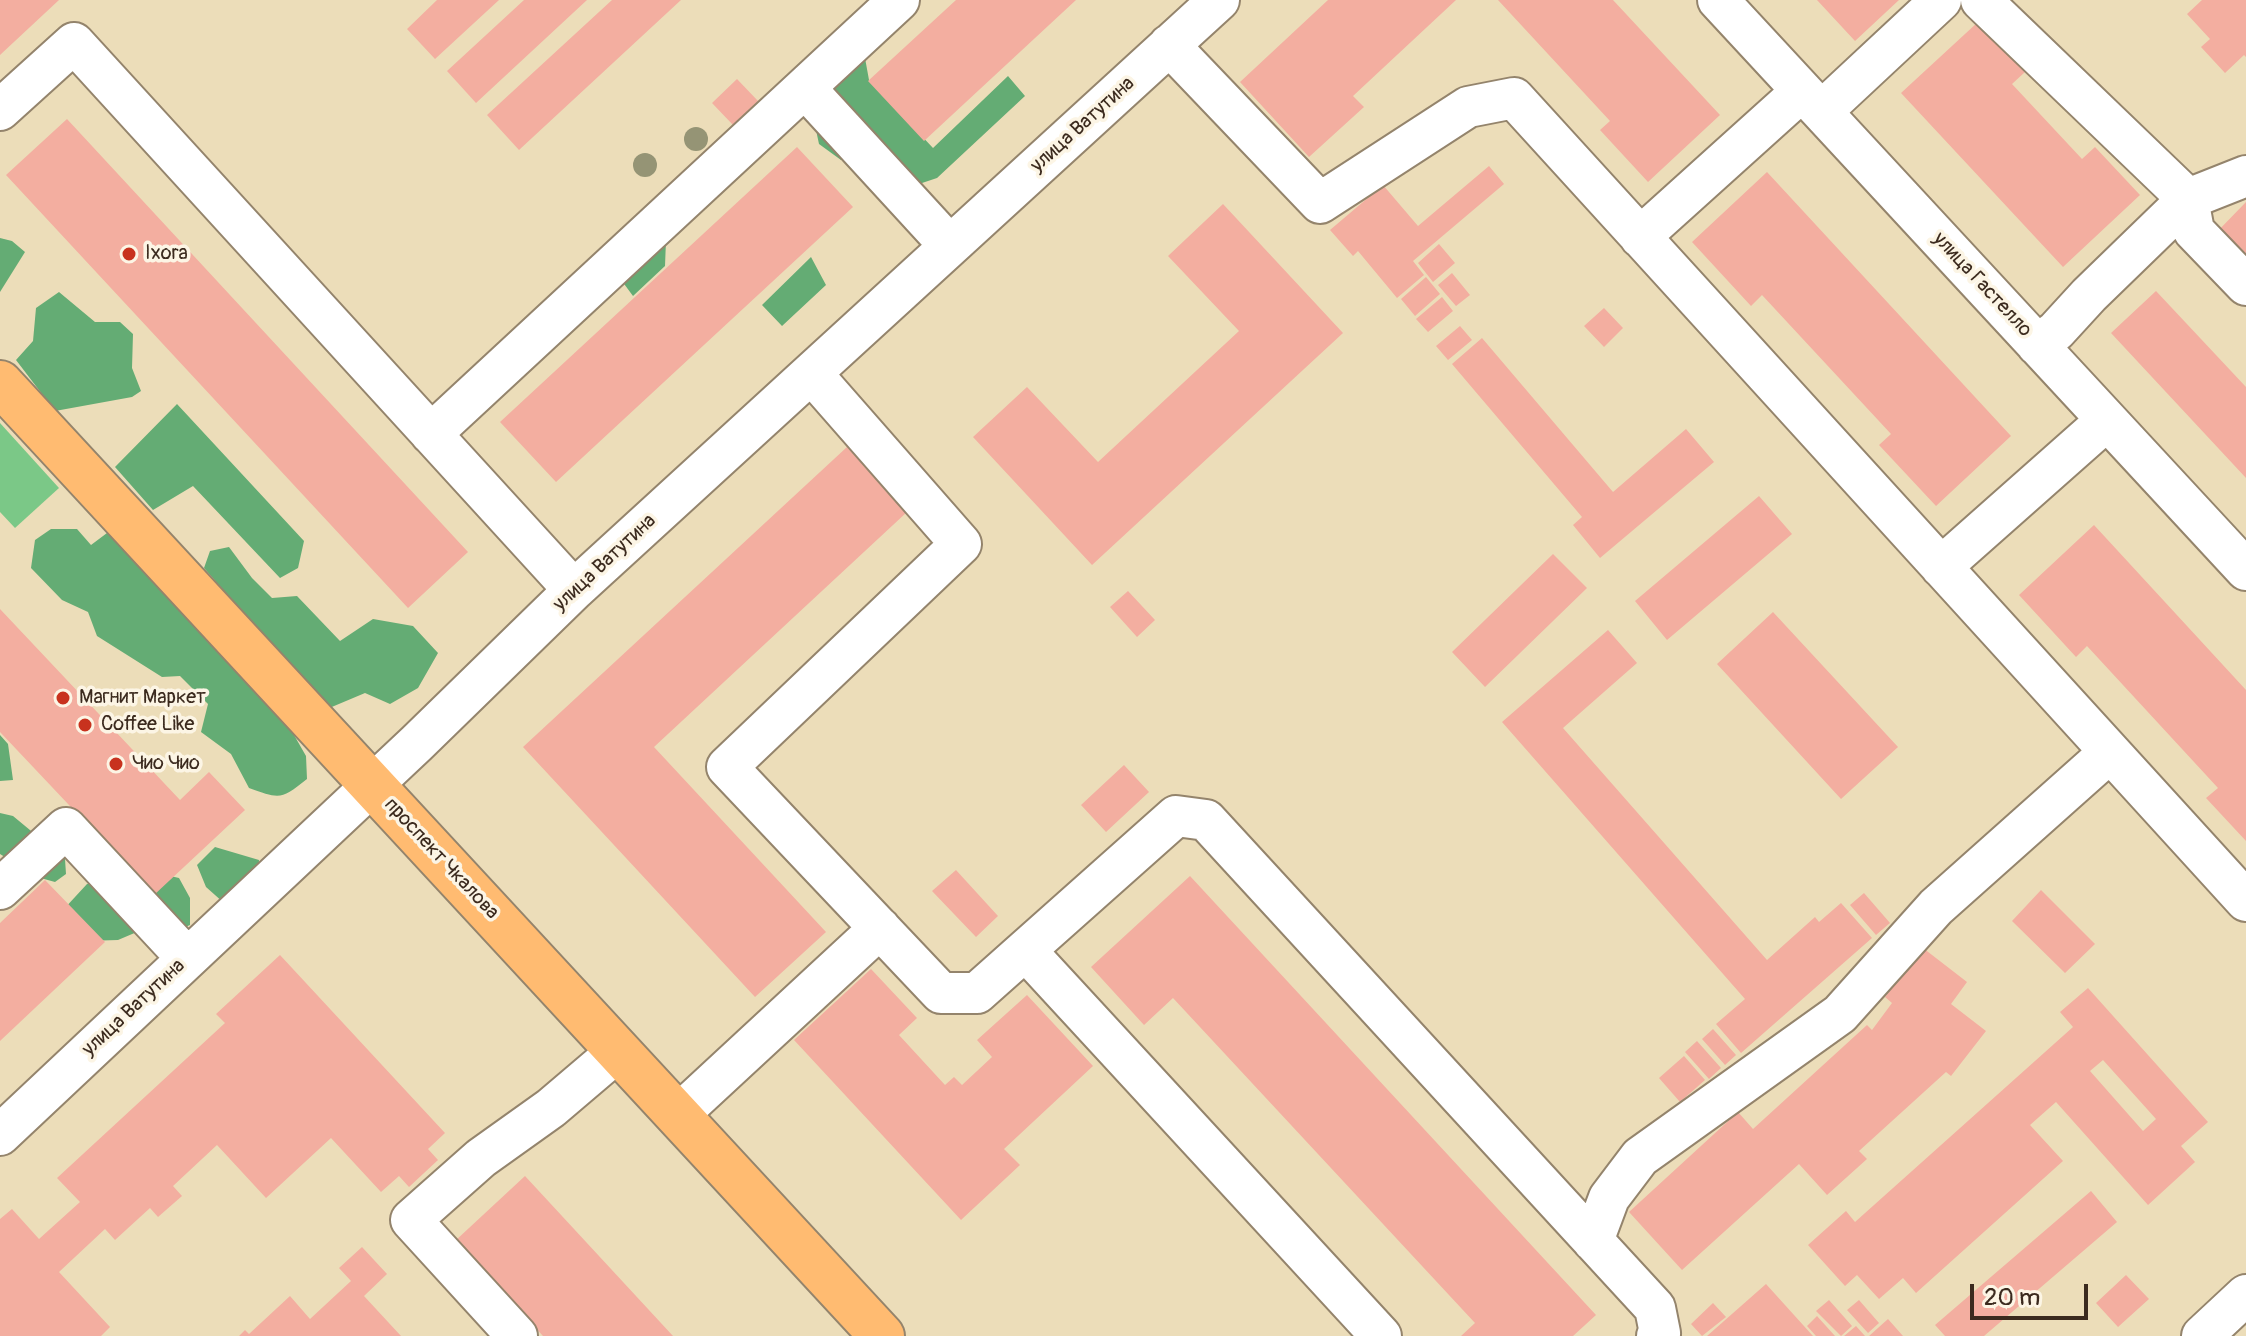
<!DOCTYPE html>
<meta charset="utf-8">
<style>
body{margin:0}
#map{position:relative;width:2246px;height:1336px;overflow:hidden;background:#ecddb9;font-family:Pangolin,sans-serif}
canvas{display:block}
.scale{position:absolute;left:1970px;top:1284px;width:118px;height:36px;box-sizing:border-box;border:4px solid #3b2a1e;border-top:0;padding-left:10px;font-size:24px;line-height:28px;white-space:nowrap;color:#3b2a1e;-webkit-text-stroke:6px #fcf5e5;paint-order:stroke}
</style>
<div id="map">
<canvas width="2246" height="1336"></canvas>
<div class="scale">20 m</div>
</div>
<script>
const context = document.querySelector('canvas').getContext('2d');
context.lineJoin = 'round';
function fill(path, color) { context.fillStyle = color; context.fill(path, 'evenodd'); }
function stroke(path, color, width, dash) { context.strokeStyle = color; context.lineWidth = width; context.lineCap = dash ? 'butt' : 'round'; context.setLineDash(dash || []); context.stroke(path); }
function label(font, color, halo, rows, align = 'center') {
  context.font = font + ' Pangolin,sans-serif'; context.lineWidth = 7; context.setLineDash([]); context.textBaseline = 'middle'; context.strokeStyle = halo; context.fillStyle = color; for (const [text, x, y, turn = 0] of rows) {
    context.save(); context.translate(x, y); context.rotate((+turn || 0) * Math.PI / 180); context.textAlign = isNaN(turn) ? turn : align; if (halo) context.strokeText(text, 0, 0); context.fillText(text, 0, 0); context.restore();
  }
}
const green = new Path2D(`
 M0,423L59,488L15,528L0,512Z`);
const forest = new Path2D(`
 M865,58L869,80L933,148L1008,76L1025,96L937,178L919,184L873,148L841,160L819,144L816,130L818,62Z
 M0,238L12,241L25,252L0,292Z
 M666,240L665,266L633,296L616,273Z
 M811,257L826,285L782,326L762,305Z
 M59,292L95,322H120L133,334L132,368L141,391L132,397L55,411L16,360L33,341L36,308Z
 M177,404L304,541L298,568L280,578L193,486L153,510L115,467Z
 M51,529H77L91,545L111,530L290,728L306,756L307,779C281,800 280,799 249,788L231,754L201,732L208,704L180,676L162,677L97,636L88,612L62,600L31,568L35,540Z
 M229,547L252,578L272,598L297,596L340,641L373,619L413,626L438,653L418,688L390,704L365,693L327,709L204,568L210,551Z
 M0,735L8,744L13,780L0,781Z
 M0,813L13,816L65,859L66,874L55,882L37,877L0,854Z
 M215,847L259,860L258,876L224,903L206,887L197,865Z
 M153,872L179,878L190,898V925L172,933L151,926L118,940L85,941L63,910L87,884L128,879Z`);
const building = new Path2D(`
 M0,0H59L0,55Z
 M437,0H499L435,59L407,29Z
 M524,0H587L476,103L447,71Z
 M612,0H681L519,150L487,115Z
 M956,0H1076L924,141L868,81Z
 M1328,0H1456L1353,96L1364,107L1309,157L1240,82Z
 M1498,0H1613L1720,115L1648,182L1600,130L1610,121Z
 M1817,0H1899L1855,41Z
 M2202,0H2246V57L2244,55L2225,73L2201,47L2210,39L2187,14Z
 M1978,22L2025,72L2012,84L2082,159L2095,147L2140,195L2063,267L1901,93Z
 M737,79L758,101L733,125L712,103Z
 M67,119L468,552L408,608L6,175Z
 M797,147L853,207L556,482L500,422Z
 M1489,166L1504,184L1413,261L1424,275L1397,298L1358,251L1353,256L1330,230L1383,185L1418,226Z
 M1767,172L2011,436L1936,506L1879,445L1891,434L1762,295L1751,306L1692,242Z
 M2246,202V269L2213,236Z
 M1223,204L1343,333L1092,565L973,437L1027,387L1098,462L1239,331L1168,256Z
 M1439,244L1455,263L1433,282L1418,263Z
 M1452,273L1470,295L1456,306L1438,285Z
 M1426,277L1440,294L1415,316L1401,299Z
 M2156,291L2246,387V478L2111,333Z
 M1442,297L1453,311L1428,332L1416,319Z
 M1604,308L1623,328L1604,347L1584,326Z
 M1460,326L1472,340L1448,360L1436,346Z
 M1482,338L1613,492L1686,429L1714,462L1600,558L1573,525L1582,517L1452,364Z
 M847,447L907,512L654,747L826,932L755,997L523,747Z
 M1759,496L1792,534L1667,640L1635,601Z
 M2094,525L2246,690V841L2206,798L2218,788L2087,646L2076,657L2019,595Z
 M1553,554L1587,588L1485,687L1452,652Z
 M1128,591L1155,620L1137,637L1110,607Z
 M0,609L180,800L209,772L245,810L154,895L0,732Z
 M1773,612L1898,747L1841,799L1717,664Z
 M1608,630L1637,663L1563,728L1767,960L1815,917L1819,922L1841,903L1872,938L1741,1053L1716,1024L1745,999L1502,722Z
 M1124,765L1149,792L1106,832L1081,805Z
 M956,870L998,916L976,937L932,891Z
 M1190,876L1596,1315L1573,1336H1461L1475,1323L1173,998L1144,1025L1091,967Z
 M45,880L105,942L0,1041V923Z
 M2041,890L2095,944L2065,973L2012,921Z
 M1864,893L1890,923L1876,935L1850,905Z
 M1923,948L1967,982L1951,1004L1986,1031L1951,1076L1946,1072L1859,1151L1867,1159L1827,1195L1799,1164L1682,1270L1629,1212L1738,1112L1753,1129L1867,1025L1872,1030L1892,1003L1885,997Z
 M280,955L445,1133L428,1149L438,1160L409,1187L399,1176L381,1192L331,1138L266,1198L217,1145L173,1186L182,1196L158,1217L150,1208L115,1240L105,1229L59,1272L110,1327L101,1336H0V1219L12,1209L39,1239L80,1202L57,1178L225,1023L216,1014Z
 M871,969L917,1018L899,1035L945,1085L954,1077L962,1085L992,1057L977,1040L1027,995L1093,1066L1004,1149L1020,1165L961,1220L794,1040Z
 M2088,988L2208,1122L2181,1146L2195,1162L2148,1205L2056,1102L2030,1125L2063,1161L1916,1293L1903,1278L1879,1299L1857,1275L1845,1286L1808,1245L1846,1211L1855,1222L2073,1027L2060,1012ZM2103,1060L2156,1119L2143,1131L2090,1071Z
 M1713,1029L1736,1055L1725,1065L1702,1039Z
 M1697,1041L1721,1068L1709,1079L1685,1052Z
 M1684,1056L1705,1080L1680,1102L1659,1078Z
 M525,1176L673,1336H543L455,1241Z
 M2091,1191L2117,1222L1984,1336H1945L1935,1325Z
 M362,1247L387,1274L364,1296L401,1336H239L245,1330L249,1334L290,1296L310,1319L351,1281L339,1268Z
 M2126,1275L2149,1299L2118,1327L2096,1303Z
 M1766,1284L1813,1336H1707Z
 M1829,1300L1852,1326L1841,1336L1816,1311Z
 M1859,1300L1879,1323L1868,1333L1847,1310Z
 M1713,1303L1726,1317L1702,1336L1691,1324Z
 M1817,1316L1835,1336H1816L1807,1326Z
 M1888,1319L1903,1336H1869Z
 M1856,1326L1865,1336H1844Z`);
const minor = new Path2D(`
 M1718,0L2246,570
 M1981,0L2188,199L2194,231L2246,285
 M1169,45L1320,203L1468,107L1514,98L2246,901
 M805,88L950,246
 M0,110L74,43L574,590
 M1822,111L1941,0
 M1640,237L1802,91
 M2037,345L2056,331L2089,295L2188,199L2246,176
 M812,374L961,544L727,767L941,993H977L1176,816L1206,820L1655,1308L1660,1333L1657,1336
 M431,434L899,0
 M1941,567L2107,420
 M0,889L66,828L187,958
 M1026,951L1381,1336
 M678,1115L880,928
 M0,1135L417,743L574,590L1219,0
 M1593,1241L1609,1198L1640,1157L1840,1014L1936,907L2110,752
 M517,1336L411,1220L481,1158L551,1108L618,1051
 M2202,1336L2246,1295`);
const major = new Path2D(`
 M0,383L882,1336`);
const trees = [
 [696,139],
 [645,165]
];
const markers = [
 [129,254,8,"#c8321e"],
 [63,698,8,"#c8321e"],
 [85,725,8,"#c8321e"],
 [116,764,8,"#c8321e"]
];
const streetNames = [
 ["улица Ватутина",1083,125,-42],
 ["улица Гастелло",1982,285,47],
 ["улица Ватутина",605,563,-43],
 ["проспект Чкалова",441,859,47],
 ["улица Ватутина",134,1008,-43]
];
const poiNames = [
 ["Ixora",145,254],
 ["Магнит Маркет",79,698],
 ["Coffee Like",101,725],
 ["Чио Чио",132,764]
];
fill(green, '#7bc887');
fill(forest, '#64ac74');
fill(building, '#f3aea0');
stroke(minor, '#94846c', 44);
stroke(major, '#94846c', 48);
stroke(minor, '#fff', 40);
stroke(major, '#ffbb71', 44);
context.fillStyle = '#959475';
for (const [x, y] of trees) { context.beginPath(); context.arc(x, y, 12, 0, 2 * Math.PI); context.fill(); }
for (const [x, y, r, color] of markers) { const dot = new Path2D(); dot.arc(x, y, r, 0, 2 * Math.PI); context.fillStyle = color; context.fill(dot); stroke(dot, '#fcf5e5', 3); }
label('20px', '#3b2a1e', '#fcf5e5', streetNames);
label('20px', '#3b2a1e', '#fcf5e5', poiNames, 'left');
</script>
